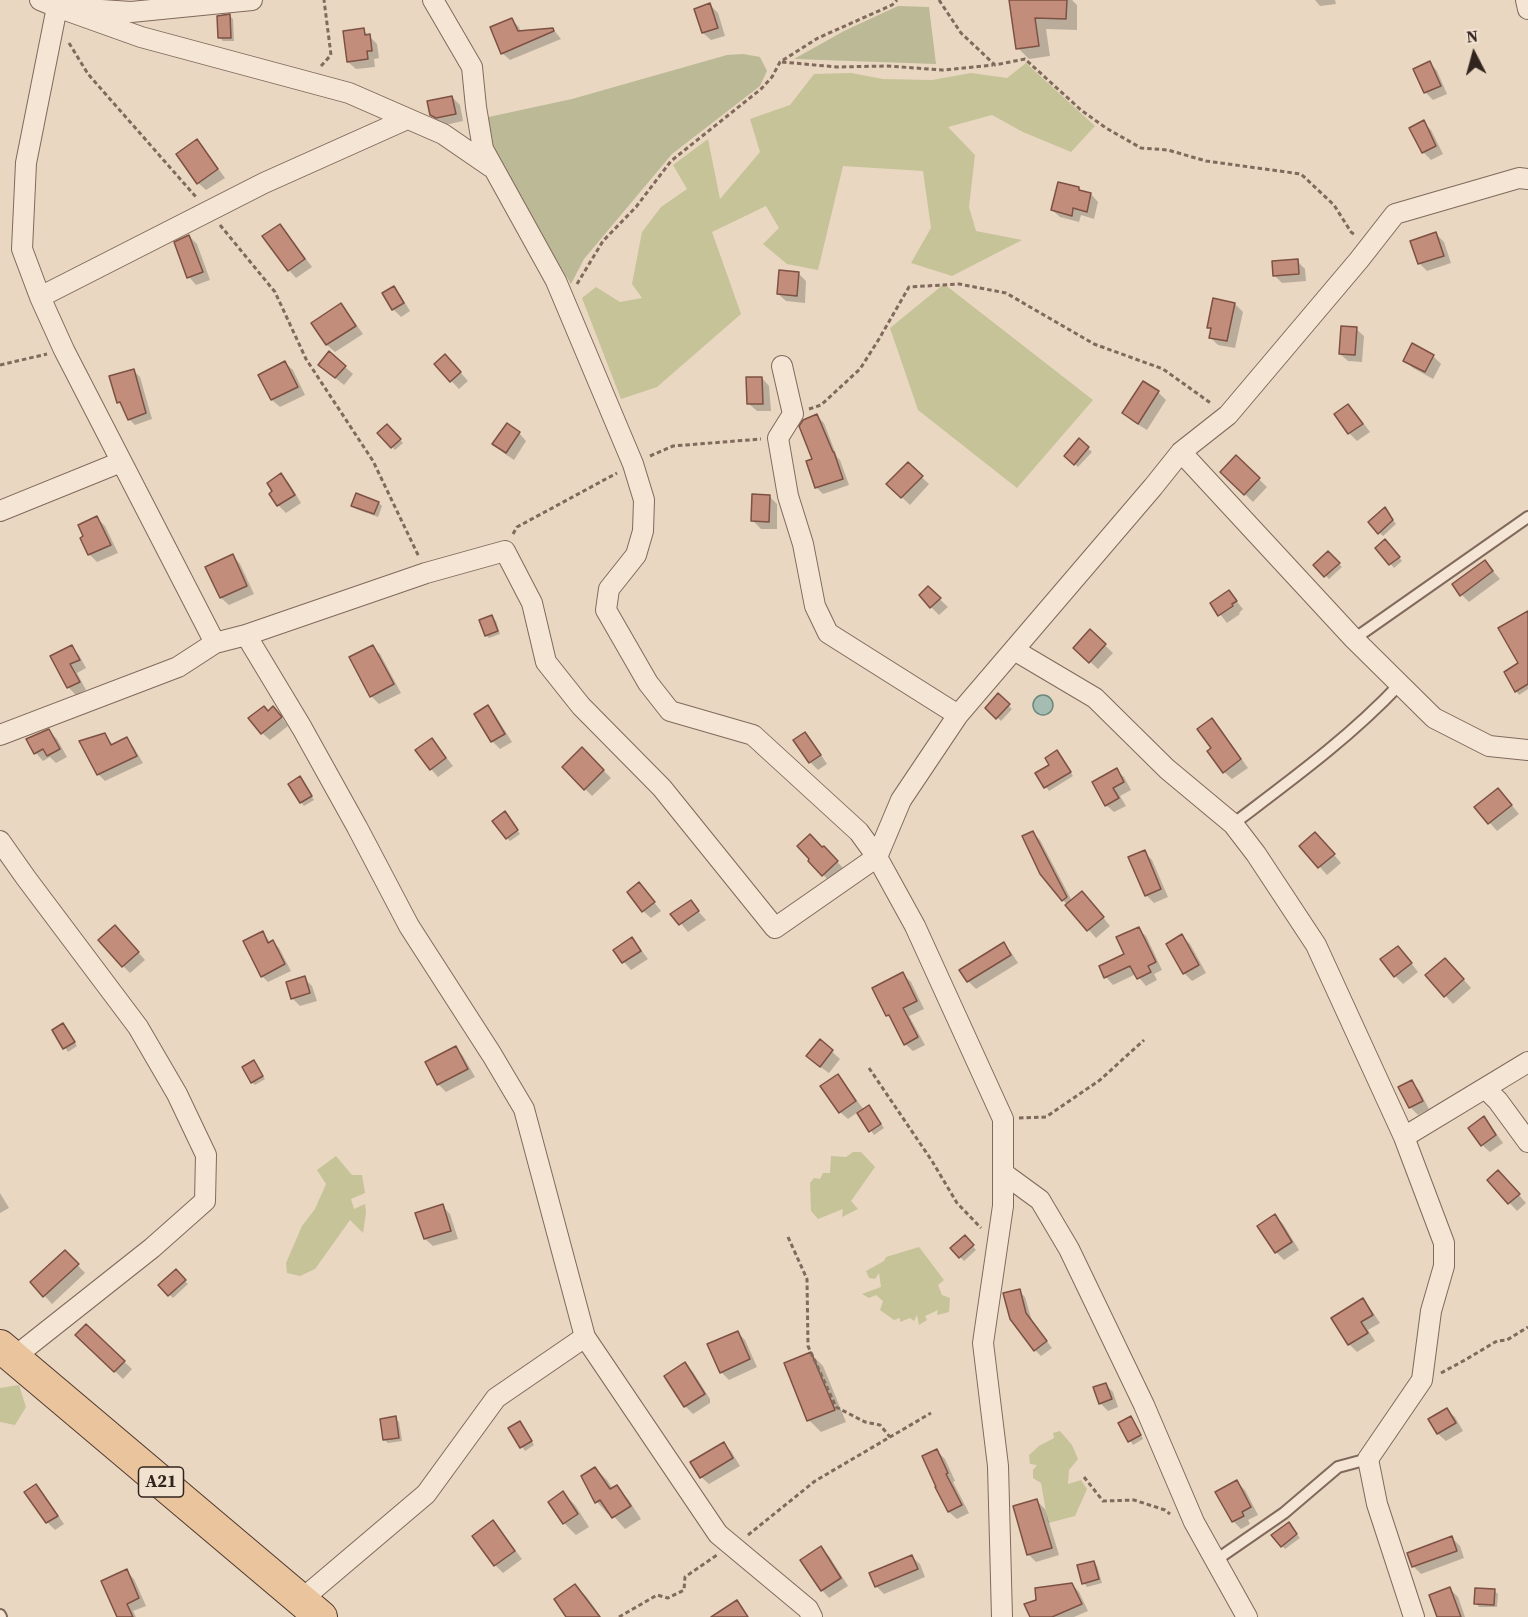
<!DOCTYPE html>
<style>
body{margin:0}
#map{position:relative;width:1528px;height:1617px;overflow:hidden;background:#e9d7c2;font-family:"Source Serif 4",serif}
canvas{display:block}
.north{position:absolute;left:1444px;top:24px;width:60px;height:60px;-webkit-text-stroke:4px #f1e2d0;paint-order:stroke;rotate:354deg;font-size:16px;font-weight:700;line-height:24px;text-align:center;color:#32241e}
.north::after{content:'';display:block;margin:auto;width:21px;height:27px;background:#32241e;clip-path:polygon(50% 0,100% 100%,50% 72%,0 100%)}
</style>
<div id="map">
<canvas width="1528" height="1617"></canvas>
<div class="north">N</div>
</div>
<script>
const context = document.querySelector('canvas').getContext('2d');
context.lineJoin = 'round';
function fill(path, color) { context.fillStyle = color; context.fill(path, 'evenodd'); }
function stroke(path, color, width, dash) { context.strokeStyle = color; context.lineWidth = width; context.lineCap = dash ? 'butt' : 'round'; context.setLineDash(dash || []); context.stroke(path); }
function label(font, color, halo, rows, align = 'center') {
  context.font = font + ' "Source Serif 4",serif'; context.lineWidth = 5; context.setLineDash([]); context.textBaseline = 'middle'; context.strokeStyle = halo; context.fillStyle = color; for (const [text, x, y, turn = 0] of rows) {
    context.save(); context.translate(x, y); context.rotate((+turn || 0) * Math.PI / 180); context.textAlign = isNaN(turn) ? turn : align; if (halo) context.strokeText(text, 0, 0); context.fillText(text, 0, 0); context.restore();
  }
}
const green = new Path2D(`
 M1026,63L1095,126L1071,152L1023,132L992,115L948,127L975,155L969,207L976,231L1022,240L952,276L911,263L931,228L923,171L843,166L818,270L787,264L763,244L779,228L766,206L712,232L741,314L657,387L621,399L582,298L596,287L620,302L642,298L632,284L642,232L661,207L687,189L673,165L708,139L720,199L760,152L750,119L790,105L814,74L851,73L883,79L932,80L971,73L1007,78Z
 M944,284L1093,400L1017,488L918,410L890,328Z
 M853,1152H861L875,1167L851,1201L858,1209L842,1217L843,1209L818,1219L811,1211L810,1183L814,1178L820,1179L823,1173H830L831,1156L846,1157Z
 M336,1156L352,1175H362L365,1193L351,1199L354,1209L365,1204L366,1213L363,1233L350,1220L315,1269L300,1276L287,1273L286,1263L302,1226L315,1209L326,1184L317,1170Z
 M919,1247L944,1280L938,1285L942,1295L950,1298L949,1312L937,1315L938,1310L925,1316L927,1320L919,1325L917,1315L914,1321L910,1318L900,1322V1318L894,1320L880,1310L883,1301L876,1295L869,1298L862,1294L881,1287L879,1273L875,1279L869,1278L866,1271L884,1261L886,1257Z
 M19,1385L26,1407L15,1425L0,1422V1388Z
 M1060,1431L1072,1445L1078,1459L1069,1470L1068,1484L1081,1480L1087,1489L1075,1516L1048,1523L1041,1483L1033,1478V1470L1037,1465L1030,1464L1029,1455L1039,1446L1054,1438L1053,1433Z`);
const cemetery = new Path2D(`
 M898,6L929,7L936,64L794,59L844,31Z
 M743,54L760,57L767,71L760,86L672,154L584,259L571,284L495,161L484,118L572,99L727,55Z`);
const water = new Path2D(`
 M1033 705a10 10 0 1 1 20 0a10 10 0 1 1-20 0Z`);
const shadow = new Path2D(`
 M1011,0H1072L1077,5V30L1046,29L1050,56L1029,59L1018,48Z
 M1315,0H1335L1336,4L1320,6Z
 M710,5L718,13L725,36L711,40L703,33Z
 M230,16L233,19L234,41H223L219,37Z
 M512,20L519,27L521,33L553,29L561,39L510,60L502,53Z
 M363,30L377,44L379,58L374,59L375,67L356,69L348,62Z
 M1430,63L1437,71L1447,94L1433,100L1425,92Z
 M452,97L460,105L463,121L445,125L439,123L431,114Z
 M1423,122L1431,130L1443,154L1431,160L1423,152Z
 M197,141L204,149L225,178L206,190L198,183Z
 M1078,189L1082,192L1091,194L1098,202L1094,219L1081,215L1079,222L1060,217L1052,210Z
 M279,226L287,233L312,267L296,278L289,270Z
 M1436,234L1444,242L1451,263L1427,271L1419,263Z
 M189,236L197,244L210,280L196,285L189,277Z
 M1297,261L1305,269L1306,281L1282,283L1274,275Z
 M799,274L806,281L805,303L786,301L778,294Z
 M393,288L401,296L410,311L401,317L393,309Z
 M1235,304L1243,312L1235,348L1218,345L1210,337L1212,330L1208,327Z
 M340,305L348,313L363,334L335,352L327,345L313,323Z
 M1356,329L1364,336L1362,362L1348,361L1340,354Z
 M1433,356L1441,364L1433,379L1413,368L1405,361Z
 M285,363L293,370L305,395L280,407L272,400L260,375Z
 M453,364L468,381L459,389L436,365Z
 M345,367L353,374L344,385L328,372Z
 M134,371L140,377L152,419L135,425L129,419L125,408L118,402Z
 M762,378L769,386L771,411H757L749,404Z
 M1144,383L1158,392L1166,400L1147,430L1132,421L1124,413Z
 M1348,406L1356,413L1370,432L1357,441L1349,433L1336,414Z
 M817,416L824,423L837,457L840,460L849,485L823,494L816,487L814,460Z
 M387,426L403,443L395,450L379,433Z
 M519,433L526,441L514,460L505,454L496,445Z
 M1079,440L1092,452L1078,467L1066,455Z
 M1236,457L1267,487L1253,502L1222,472Z
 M908,464L929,484L910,505L888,484Z
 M281,475L289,483L301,503L286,513L278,505Z
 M769,496L777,504V529H761L753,521Z
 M379,503L382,506L378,517L356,509L353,505Z
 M1388,513L1396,524L1383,536L1370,523Z
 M97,518L105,526L118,553L97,562L89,554Z
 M1388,544L1402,561L1394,568L1377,548Z
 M1328,553L1342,567L1329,579L1315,565Z
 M233,556L240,564L254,594L229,605L221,598L207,567Z
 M1485,562L1500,579L1469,602L1462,595Z
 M928,588L948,607L939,615L931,607Z
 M1229,592L1243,609L1239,613L1240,614L1227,623L1212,604Z
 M492,617L496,621L500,634L489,638L486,635Z
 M1090,631L1113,653L1098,669L1083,655Z
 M71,647L79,655L86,668L77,673L86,690L76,695L69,688L52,657Z
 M372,647L380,654L401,693L379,704L371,696Z
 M1528,683V689L1519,695L1516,691Z
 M998,696L1012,709L1001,721L987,708Z
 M488,707L495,715L512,742L500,749L492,741Z
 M268,712L281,716L288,726L270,740L262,733Z
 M1212,720L1220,728L1248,768L1232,779L1224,772L1213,749Z
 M49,731L57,739L67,757L56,763L50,757L43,761L36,753Z
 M105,734L113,745L126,739L133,746L143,763L105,781L98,774Z
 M805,734L812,741L827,764L818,770L810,762L795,740Z
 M432,740L439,748L453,766L438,777L431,769Z
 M582,749L611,778L592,796L564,767Z
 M1060,756L1073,776L1049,791L1037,774L1051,765Z
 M1116,770L1124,777L1131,790L1120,796L1126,806L1114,812L1106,805Z
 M300,778L314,800L304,806L301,802Z
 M1505,797L1519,814L1497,831L1476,807Z
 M508,817L520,834L510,841L507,838Z
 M1033,833L1040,840L1072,901L1089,900L1110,926L1096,938L1063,900Z
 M1323,842L1341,863L1327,875L1301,846Z
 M824,848L843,868L829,881L810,861Z
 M1144,852L1152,860L1168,897L1154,903L1146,895Z
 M646,892L661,911L651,918L643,911Z
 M690,902L706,920L688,932L673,914Z
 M1138,929L1146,936L1162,970L1154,974L1157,980L1146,986L1136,974L1113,985L1106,977L1126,955Z
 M263,933L271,943L273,942L279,948L291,971L268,982L262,976Z
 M122,934L145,960L130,973L123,966Z
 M1182,936L1190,944L1206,973L1192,981L1184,973Z
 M632,939L639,947L648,959L631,970L624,962L615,950Z
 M1003,944L1011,952L1018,963L976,989L968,981Z
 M1405,955L1418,972L1403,984L1395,976Z
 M1453,967L1471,988L1453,1004L1427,976Z
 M903,974L911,982L924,1009L909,1016L925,1045L913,1051L905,1044L895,1023L887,1015Z
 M304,978L312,986L317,1001L300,1006L292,998Z
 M66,1028L77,1046L68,1052L54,1030Z
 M820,1041L840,1059L829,1073L816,1064Z
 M456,1048L463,1056L475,1077L446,1092L438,1084Z
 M254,1062L265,1079L255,1085L252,1082Z
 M837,1076L845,1084L864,1110H872L884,1128L874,1135L858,1112L848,1119L840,1112Z
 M1412,1082L1419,1090L1429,1109L1418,1115L1410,1107Z
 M1483,1118L1491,1126L1503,1143L1490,1152L1482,1145Z
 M1489,1180H1506L1526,1203L1517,1211Z
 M0,1193L9,1208L0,1213Z
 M442,1206L450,1214L458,1239L433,1246L425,1239L417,1214Z
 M1275,1216L1283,1224L1299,1250L1284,1260L1276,1252Z
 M965,1237L976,1250L964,1261L952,1248Z
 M65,1252L85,1273L52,1304L32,1282Z
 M175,1271L188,1284L173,1298L160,1285Z
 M1019,1291L1025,1297L1032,1321L1052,1348L1041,1356L1035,1350Z
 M1363,1300L1370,1308L1380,1323L1368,1330L1375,1341L1357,1352L1349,1344L1333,1318Z
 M86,1326L132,1369L123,1379L77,1335Z
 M737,1332L745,1340L757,1367L729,1380L721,1372Z
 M811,1354L823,1366L846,1422L821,1432L809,1420Z
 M685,1364L693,1372L710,1399V1403L693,1414L685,1406Z
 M1105,1384L1113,1392L1118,1407L1108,1411L1100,1403Z
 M1447,1410L1455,1417L1463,1431L1446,1441L1438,1434L1430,1419Z
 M395,1418L399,1422L402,1441L388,1443L385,1440Z
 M1134,1422L1143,1439L1133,1445L1120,1424Z
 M523,1426L534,1445L525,1451L510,1429Z
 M723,1444L731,1451L740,1466L709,1484L701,1477Z
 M937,1451L945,1459L955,1481L953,1482L969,1513L957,1519L949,1512L937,1488Z
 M595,1468L607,1480L613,1489L616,1487L628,1499L641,1519L625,1529L610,1512L608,1514L597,1502Z
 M1237,1482L1245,1490L1258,1515L1248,1520L1250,1524L1241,1529L1233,1521Z
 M35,1486L43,1493L64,1524L55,1530L47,1522L26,1492Z
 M563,1493L575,1505L589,1527L576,1535L564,1523L550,1502Z
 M1037,1501L1045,1509L1059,1555L1036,1562L1028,1554Z
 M493,1522L500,1530L522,1559L503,1573L495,1565L474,1536Z
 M1292,1528L1300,1538L1285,1549L1282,1546Z
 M1452,1538L1460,1546L1464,1558L1421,1574L1413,1566Z
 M821,1548L829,1556L848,1586L829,1598L822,1590Z
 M912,1557L920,1564L925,1577L884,1594L876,1586Z
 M1093,1562L1097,1566L1102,1583L1087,1587L1084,1583Z
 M126,1571L134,1579L146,1606L133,1611L136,1617H118Z
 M1072,1584L1079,1592L1088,1611L1074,1617H1031Z
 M575,1586L586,1596L601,1617H568Z
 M1450,1589L1458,1597L1465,1617H1439Z
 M1494,1591L1498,1594L1497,1607H1479L1476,1603Z`);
const building = new Path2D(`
 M1009,0H1067L1066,19L1035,18L1039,46L1016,49Z
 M710,3L718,28L702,33L694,9Z
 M230,14L231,38H218L217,16Z
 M512,18L518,31L553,28L554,31L501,54L490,27Z
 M364,28L365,35L370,34L372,51H367L368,59L347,62L343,31Z
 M1430,61L1441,86L1424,93L1413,69Z
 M452,96L456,114L436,118L430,115L427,101Z
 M1424,120L1436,146L1422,153L1409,128Z
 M197,139L218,169L197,184L176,154Z
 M1058,182L1079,187V190L1091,193L1087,212L1073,208L1072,216L1051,210Z
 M280,224L305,259L288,271L262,236Z
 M1436,232L1444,256L1418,264L1410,241Z
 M189,235L203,272L187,278L174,242Z
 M1298,259L1299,274L1273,276L1272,261Z
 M779,270L799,272L797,296L777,294Z
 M394,286L404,303L392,310L382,293Z
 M1213,298L1235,303L1227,341L1209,338L1211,328H1207Z
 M341,303L356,326L326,345L311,323Z
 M1341,326L1357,327L1355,355L1339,354Z
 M1412,343L1434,355L1425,372L1403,361Z
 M329,351L346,366L335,378L318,365Z
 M445,354L461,372L450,382L434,364Z
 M285,361L298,387L271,400L258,375Z
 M134,369L146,413L128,420L120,402L117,403L109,376Z
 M746,377H762L763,404H747Z
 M1143,381L1159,391L1138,424L1122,413Z
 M1348,404L1363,424L1348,434L1334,414Z
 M817,414L833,452H834L843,479L815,488L806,461L812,459L799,426L803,420Z
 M507,423L520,432L506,453L492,444Z
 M387,424L401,439L391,448L377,433Z
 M1079,438L1089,447L1074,465L1064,456Z
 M1236,455L1260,478L1244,495L1220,472Z
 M908,462L923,476L901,498L886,484Z
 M281,473L295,495L277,506L269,494L272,491L267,483Z
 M356,493L379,502L374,514L351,506Z
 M752,494L770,495L769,522L751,521Z
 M1385,507L1393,520L1378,534L1368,522Z
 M97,516L111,545L88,555L80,538L83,536L78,525Z
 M1385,539L1400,557L1389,565L1375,548Z
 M1328,551L1340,563L1324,577L1313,565Z
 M233,554L247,586L220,598L205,567Z
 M1485,560L1493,571L1460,596L1452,584Z
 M928,586L941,598L930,608L919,595Z
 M1229,590L1237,601L1232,604L1233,606L1218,616L1210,603Z
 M1528,611V684L1515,692L1504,672L1518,663L1498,628Z
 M492,615L498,631L485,636L479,620Z
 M1090,629L1106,644L1089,663L1073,648Z
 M72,645L80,660L70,664L80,682L67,688L50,656Z
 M373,645L394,684L370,697L349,657Z
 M998,693L1010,704L996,719L985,708Z
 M488,705L505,734L491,742L474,714Z
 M264,706L268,711L273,706L282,717L261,734L248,718Z
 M1212,718L1241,759L1223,773L1207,751L1211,748L1197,729Z
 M49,729L60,749L47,756L43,749L34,754L26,739Z
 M805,732L821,755L809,763L793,740Z
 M105,733L111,745L127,737L137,756L97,775L79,741Z
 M432,738L446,758L430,770L415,750Z
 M582,747L604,770L584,790L562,767Z
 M1057,750L1071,772L1044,788L1035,773L1049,765L1045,758Z
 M1117,768L1124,782L1113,788L1119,798L1105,806L1092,782Z
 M300,776L312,796L300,803L288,784Z
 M1498,788L1512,805L1488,824L1474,807Z
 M505,811L518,830L506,839L492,821Z
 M1033,831L1067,897L1062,901L1040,874L1022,836Z
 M1315,832L1335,854L1318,868L1299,846Z
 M810,834L822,847L824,846L838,861L822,876L808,861L809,859L797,846Z
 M1145,850L1161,889L1145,896L1128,857Z
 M639,882L655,902L642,912L627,892Z
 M1082,891L1104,917L1087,931L1065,905Z
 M691,900L699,911L679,925L670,914Z
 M115,925L139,952L122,967L98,940Z
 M1139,927L1156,962L1148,966L1151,972L1137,979L1130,966L1104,978L1099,966L1124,954L1116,937Z
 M263,931L268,943L273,940L285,964L261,977L243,941Z
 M1182,934L1199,965L1183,974L1166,944Z
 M632,937L641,951L622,963L613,950Z
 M1004,942L1011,955L967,982L959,970Z
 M1398,946L1412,963L1394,977L1380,959Z
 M1445,958L1464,979L1444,997L1425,975Z
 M903,972L917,1001L903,1008L918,1037L904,1045L889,1015L886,1016L872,988Z
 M305,976L310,993L291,999L286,982Z
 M63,1023L75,1042L63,1049L52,1030Z
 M820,1039L833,1050L820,1067L806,1056Z
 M456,1046L468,1069L437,1085L425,1062Z
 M254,1060L263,1076L251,1083L242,1067Z
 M838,1074L856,1101L839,1113L820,1086Z
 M1412,1080L1423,1101L1409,1108L1398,1087Z
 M869,1105L881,1124L869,1132L857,1113Z
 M1484,1116L1496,1135L1481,1146L1468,1128Z
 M1498,1170L1520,1194L1508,1204L1487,1180Z
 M443,1204L451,1231L424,1239L415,1213Z
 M1275,1214L1292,1242L1275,1253L1257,1226Z
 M965,1235L974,1245L959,1258L950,1248Z
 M65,1250L79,1264L43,1297L30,1282Z
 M176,1269L186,1280L168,1296L158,1285Z
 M1020,1289L1026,1313L1047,1341L1034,1351L1010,1319L1003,1293Z
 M1363,1298L1373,1315L1361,1322L1368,1333L1348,1345L1331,1318Z
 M86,1324L125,1361L114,1372L75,1335Z
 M738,1331L750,1359L720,1373L707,1344Z
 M811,1352L835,1410L807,1421L784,1363Z
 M685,1362L705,1394L684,1407L664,1376Z
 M1106,1383L1112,1399L1099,1404L1093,1387Z
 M1447,1408L1456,1423L1437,1434L1428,1419Z
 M396,1416L399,1438L383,1440L380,1419Z
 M1131,1416L1141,1435L1128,1442L1118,1423Z
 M520,1421L532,1441L520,1448L508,1428Z
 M724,1442L733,1458L700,1478L690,1462Z
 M937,1449L948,1473L946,1474L962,1505L948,1512L935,1487H936L922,1456Z
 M595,1467L610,1489L617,1485L631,1506L612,1518L600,1500L595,1503L581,1476Z
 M1237,1480L1251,1507L1242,1512L1244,1516L1232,1522L1215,1492Z
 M36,1484L58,1516L46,1523L24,1492Z
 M563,1491L578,1514L563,1524L548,1502Z
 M1037,1499L1052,1548L1027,1555L1013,1506Z
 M493,1520L515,1551L494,1566L472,1536Z
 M1289,1522L1297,1534L1281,1547L1271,1535Z
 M1452,1536L1457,1551L1412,1567L1407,1553Z
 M821,1546L841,1578L821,1591L800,1560Z
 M912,1555L918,1569L875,1587L869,1573Z
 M1094,1561L1099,1579L1082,1584L1077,1565Z
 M127,1569L139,1598L127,1604L133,1617H117L101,1581Z
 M1072,1583L1082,1604L1052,1617H1030L1024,1604L1036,1600L1035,1588Z
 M575,1584L600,1617H566L554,1599Z
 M1450,1587L1461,1617H1437L1429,1595Z
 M1475,1588L1495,1589L1494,1605L1474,1604Z
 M737,1600L748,1617H711Z`);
const path = new Path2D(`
 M939,0L961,33L995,65L1025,59L1081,110L1106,128L1141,148L1168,150L1206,161L1301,174L1334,205L1351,232L1355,235
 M69,43L88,74L196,197
 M782,62L837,67L887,66L943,70L993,65
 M321,66L331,55L324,0
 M220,225L275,292L306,359L373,461L419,557
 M577,284L603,241L636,207L671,161L761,89L772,77L780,62L818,38L892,5L897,0
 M0,365L47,354
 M809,409L821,405L860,369L879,339L909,287L959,284L1006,293L1094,344L1163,369L1212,404
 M650,456L673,446L761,439
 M513,534L517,527L617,473
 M869,1068L932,1161L957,1203L981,1228
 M1019,1118L1046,1117L1100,1080L1144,1040
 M788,1237L807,1279L808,1346L836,1407L865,1422L880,1425L890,1437
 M1441,1373L1465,1360L1497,1341L1507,1340L1528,1327
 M1084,1477L1103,1501L1134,1500L1165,1510L1170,1514
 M748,1535L815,1481L931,1413
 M619,1617L657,1595L668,1598L684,1590L685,1577L717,1555`);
const service = new Path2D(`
 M1354,639L1528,517
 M1233,824C1291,780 1349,738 1399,685
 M1216,1560L1284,1513L1338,1467L1368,1459
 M0,1615L1,1617`);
const minor = new Path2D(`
 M40,0L57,7L131,12L252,0
 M1526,0L1528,9
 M40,297L264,183L407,119
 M782,366L793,414L778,438L788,496L803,544L815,606L828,633L958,715
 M1181,452L1354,639L1434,718L1489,746L1528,750
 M0,511L121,462
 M246,635L302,728L357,827L409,926L492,1055L524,1109L585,1337L718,1534L808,1609L812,1617
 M215,643L64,350L40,297L22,249L26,163L57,7L141,37L349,93L443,134L491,167
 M1014,650L1095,698L1167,769L1233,824L1256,854L1316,945L1404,1137L1444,1243V1266L1431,1311L1422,1380L1368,1459L1377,1504L1414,1617
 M0,735L178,667L215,643L246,635L426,573L505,551L532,603L546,662L581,706L662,788L775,928L877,857L859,832L753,735L670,711L648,683L606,610L609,589L636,555L643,531L644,500L633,464L556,281L483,149L476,107L472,67L433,0
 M0,841L26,878L138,1027L177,1094L206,1155L205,1201L152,1248L13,1358
 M1486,1089L1498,1101L1528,1142
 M1404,1137L1528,1062
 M1003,1173L1040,1200L1069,1249L1144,1405L1194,1522L1247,1617
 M301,1600L426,1494L496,1398L585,1337
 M1002,1617L998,1466L983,1343L1003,1206V1119L915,926L877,857L901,800L958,715L1153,487L1181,452L1228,415L1359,260L1395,214L1519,178L1528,179`);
const primary = new Path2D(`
 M0,1346L321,1617`);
const shields = [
 [161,1482,45]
];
const shieldNames = [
 ["A21",161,1482]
];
fill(green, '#c5c397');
fill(cemetery, '#bbb996');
fill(water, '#a4bcb1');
stroke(water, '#6c887d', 1.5);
fill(shadow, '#0003');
fill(building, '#c38d7b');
stroke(building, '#7d5143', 1.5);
stroke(service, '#81695b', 14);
stroke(minor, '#81695b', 22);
stroke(primary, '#4f382f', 34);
stroke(path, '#81695b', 3, [4.5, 3]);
stroke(service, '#f5e5d4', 10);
stroke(minor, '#f5e5d4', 20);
stroke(primary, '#e9c49c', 32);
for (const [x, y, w] of shields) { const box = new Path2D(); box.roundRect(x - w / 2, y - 15, w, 30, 4.5); context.fillStyle = '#f1e2d0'; context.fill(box); stroke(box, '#32241e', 1.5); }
label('bold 18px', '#32241e', null, shieldNames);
</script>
